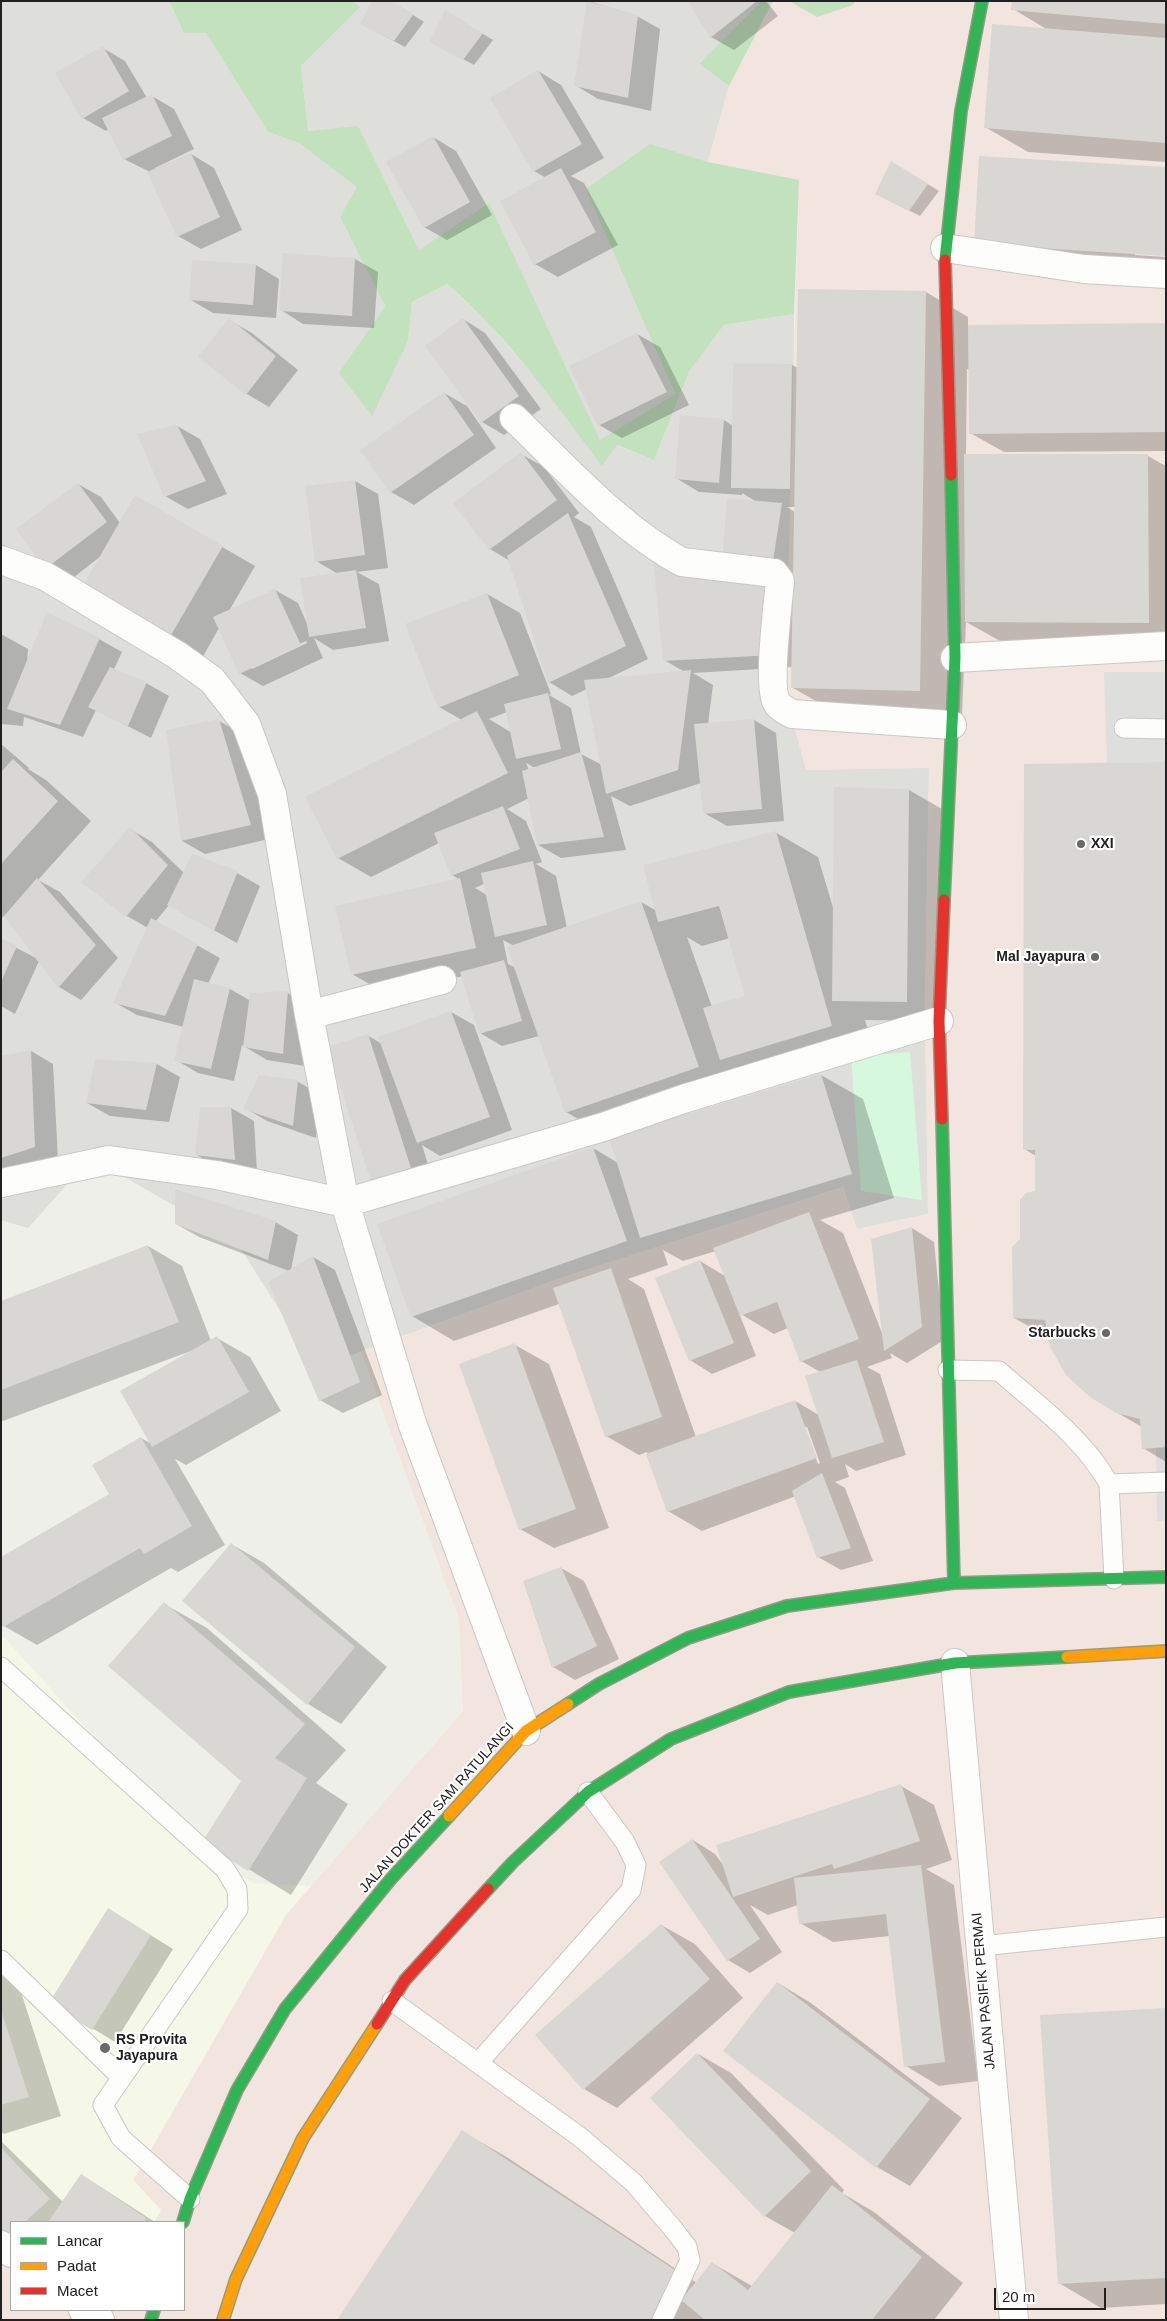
<!DOCTYPE html>
<style>
body{margin:0}
#map{position:relative;width:1167px;height:2321px;overflow:hidden;background:#efefea;font-family:Helvetica,sans-serif}
canvas{display:block}
.frame{position:absolute;inset:0;border:2px solid #212121;pointer-events:none}
.legend{position:absolute;left:10px;top:2221px;width:175px;height:90px;box-sizing:border-box;background:#fff;border:1px solid #a6a6a6;margin:0;padding:6px 9px;list-style:none;font-size:15px;color:#212121}
.legend li{display:flex;align-items:center;gap:10px;height:25px}
.legend b{width:25px;border:1px solid #a6a6a6}
.scale{position:absolute;left:994px;top:2288px;width:112px;height:22px;box-sizing:border-box;border:2px solid #212121;border-top:0;padding-left:6px;font-size:15px;line-height:18px;white-space:nowrap;color:#212121;-webkit-text-stroke:4px #fff;paint-order:stroke}
</style>
<div id="map">
<canvas width="1167" height="2321"></canvas>
<div class="frame"></div>
<ul class="legend">
<li><b style="height:6px;background:#30b455"></b>Lancar</li>
<li><b style="height:6px;background:#ff9f0a"></b>Padat</li>
<li><b style="height:6px;background:#e5322d"></b>Macet</li>
</ul>
<div class="scale">20 m</div>
</div>
<script>
const context = document.querySelector('canvas').getContext('2d');
context.lineJoin = 'round';
function fill(path, color) { context.fillStyle = color; context.fill(path, 'evenodd'); }
function stroke(path, color, width, dash) { context.strokeStyle = color; context.lineWidth = width; context.lineCap = dash ? 'butt' : 'round'; context.setLineDash(dash || []); context.stroke(path); }
function label(font, color, halo, rows, align = 'center') {
  context.font = font + ' Helvetica,sans-serif'; context.lineWidth = 4.5; context.setLineDash([]); context.textBaseline = 'middle'; context.strokeStyle = halo; context.fillStyle = color; for (const [text, x, y, turn = 0] of rows) {
    context.save(); context.translate(x, y); context.rotate((+turn || 0) * Math.PI / 180); context.textAlign = isNaN(turn) ? turn : align; if (halo) context.strokeText(text, 0, 0); context.fillText(text, 0, 0); context.restore();
  }
}
const residential = new Path2D(`
 M1,1H169L184,33H206L268,132L299,143L358,187L340,217L385,306L340,373L371,415L408,341L412,302L447,284L486,320L541,384L602,465L616,445L654,460L689,372L724,325L794,314L793,474L806,770L929,767L925,1012L928,1214L857,1229L843,1187L558,1279L316,1368L236,1241L91,1158L28,1228L1,1220Z
 M353,1H761L699,64L729,86L708,162L650,145L587,189L675,394L600,441L489,204L419,250L358,127L308,131L301,66L359,7Z`);
const commercial = new Path2D(`
 M773,1H789L817,17L853,5L855,1H1166V2320H97L103,2310H184V2222H154L161,2210L133,2181L286,1915L463,1711L459,1619L361,1352L558,1279L843,1187L857,1229L928,1214L925,1012L929,768L806,770L785,694L799,181L708,162L729,86Z
 M1,2255L11,2262V2310H77L91,2320H1Z`);
const education = new Path2D(`
 M1,1634L194,1847L253,1883L311,1886L286,1915L133,2180L161,2210L154,2222H11V2262L1,2255Z`);
const forest = new Path2D(`
 M169,1H353L360,7L301,66L308,131L358,126L419,250L489,203L600,440L675,394L586,189L650,144L708,162L799,180L794,314L724,325L689,372L654,460L617,445L602,466C554,402 508,336 447,284L412,302L408,341L372,416L339,373L385,306L340,217L357,187L299,143L268,132L206,33H184Z
 M761,1H773L729,86L699,64Z
 M789,1H855L853,5L817,17Z`);
const park = new Path2D(`
 M910,1052L922,1200L861,1191L851,1057Z`);
const parking = new Path2D(`
 M1104,672H1166V762L1107,763Z
 M1166,1447V1521H1157L1156,1448Z`);
const shadow = new Path2D(`
 M391,1L424,22L405,47L373,30Z
 M589,1L637,16L660,29L651,111L598,99L575,85Z
 M689,1H766L778,16L734,50L711,37Z
 M1166,1V162L1028,152L985,127L1048,30L1013,9Z
 M457,18L493,40L474,65L442,48Z
 M103,48L125,61L147,98L152,96L174,109L194,149L155,168L156,170L191,154L214,168L242,230L201,249L178,236L148,171L124,159L109,129L106,131L83,118Z
 M538,71L561,85L604,158L571,176L584,183L618,245L558,277L535,264L546,178L534,171Z
 M433,137L456,151L492,215L447,240L424,227Z
 M903,169L939,191L920,216L888,200Z
 M976,243L1135,253V255L1166,257V272Z
 M285,254L355,259L378,272L374,328L303,324L281,310Z
 M194,261L256,265L279,279L276,318L213,313L191,300Z
 M926,292L968,317V326L1166,324V451L1004,452L970,433V369H967L966,455L1148,456L1166,466V647L1009,646L966,622L962,715L835,712L793,688V667L693,673L713,685L708,724L754,720L776,733L784,821L727,826L704,813L701,783L630,806L611,796L626,850L561,858L538,845L529,798L507,809L526,821L542,862L536,864L556,876L567,928L641,902L657,911L775,832L818,857L834,911L836,788L909,790L942,809L940,1021L865,1020L874,1050L763,1084L733,1067L741,1092L625,1134L821,1075L863,1099L894,1198L820,1220L843,1233L882,1333L912,1228L934,1242L944,1340L907,1363L890,1353L892,1358L867,1367L880,1374L906,1455L856,1471L845,1464L849,1477L835,1482L845,1488L873,1561L841,1570L818,1557L796,1496L702,1531L668,1511L647,1452L639,1455L606,1436L559,1304L454,1341L412,1316L593,1148L618,1163L609,1137L566,1112L539,1036L502,1046L480,1033L463,976L385,993L352,974L460,880L452,875L439,843L371,877L338,858L462,720L439,707L487,594L520,613L551,694L549,695L571,708L581,754L602,765L587,689L572,696L549,682L510,561L490,549L455,503L521,454L544,467L579,513L574,517L591,527L648,659L607,679L685,672L664,660L747,574L757,502L742,493V495L699,492L676,478L724,420L733,426L734,364L792,365L798,368ZM787,507H795V512ZM753,573H794V591ZM507,712L512,733L489,719ZM526,763L535,768L529,770ZM484,884L487,895L475,888ZM687,937L702,946L730,938L746,997L712,1007ZM503,940L514,946L516,968L508,964ZM663,1250L683,1261L716,1251L725,1276L700,1261L690,1360L712,1374L756,1356L739,1313L774,1334L788,1328L801,1361L822,1373L819,1415L795,1401L696,1437L644,1289L628,1279L668,1265ZM804,1427H807L820,1463L818,1464Z
 M463,319L485,333L541,409L504,435L482,422Z
 M229,320L252,333L298,370L269,407L247,394Z
 M637,334L660,347L689,405L622,438L599,425Z
 M444,393L467,406L496,448L414,505L391,492Z
 M177,426L200,439L227,494L188,509L165,496Z
 M355,481L378,494L388,568L357,572L379,584L389,641L333,650L314,638L323,658L263,686L240,673L219,628L201,660L81,591L101,556L69,581L46,568L78,484L101,497L120,523L136,497L255,566L229,611L275,590L298,603L308,626L338,574L316,561L306,487ZM306,641L307,643L252,669V666Z
 M1,634L28,649L27,663L99,639L122,652L114,669L146,683L169,696L151,738L96,710L83,737L24,717L23,726L1,724Z
 M219,721L242,734L273,838L205,854L182,841L167,731Z
 M1,744L29,768L28,769L46,780L91,821L38,880L60,892L118,958L81,1000L59,987L39,961L15,1014L1,1006V940L38,959L5,915L1,919Z
 M1166,763V1462L1143,1448L1142,1427L1116,1412L1050,1338L1014,1318L1021,1239L1036,1193V1156L1024,1149Z
 M130,829L152,842L184,873L192,855L237,873L260,886L237,943L169,905L155,922L220,958L208,984L230,989L251,1001L252,994L288,993L311,1006L305,1066L267,1060L242,1045L234,1081L198,1073L176,1060L184,1027L137,1015L114,1002L148,928L127,916L83,882Z
 M451,1012L474,1025L512,1130L440,1156L422,1145L433,1181L395,1194L372,1181L367,1035L382,1044Z
 M31,1051L53,1064L58,1160L1,1178V1058Z
 M96,1060L157,1064L180,1077L169,1122L110,1116L87,1103Z
 M297,1081L320,1095L316,1138L267,1121L245,1108Z
 M231,1108L254,1121L257,1172L219,1168L197,1155Z
 M275,1222L298,1235L291,1270L313,1257L335,1270L382,1395L343,1413L320,1400L289,1271L199,1237L176,1224Z
 M148,1246L182,1266L211,1341L217,1338L250,1357L281,1411L186,1465L175,1459L225,1545L178,1572L171,1568L37,1645L4,1626L111,1495L141,1438L152,1444L199,1348L3,1421L1,1420V1302Z
 M515,1345L549,1364L609,1528L554,1548L520,1529Z
 M231,1544L264,1563L387,1667L341,1724L308,1704L184,1601Z
 M561,1568L584,1581L619,1659L575,1680L553,1667Z
 M164,1604L207,1628L346,1750L316,1783L348,1804L291,1895L204,1842L242,1781Z
 M901,1786L934,1805L952,1860L926,1869L954,1885L978,2081L939,2086L906,2066L890,1936L833,1942L800,1923L798,1905L768,1915L750,1905L782,1952L750,1973L728,1960L693,1840L715,1854L724,1866Z
 M131,1923L173,1949L115,2042L51,2003Z
 M661,1925L695,1944L743,1998L617,2108L584,2089Z
 M1,1975L19,1986L61,2116L4,2134L1,2132Z
 M778,1983L811,2003L962,2118L910,2186L877,2167L725,2051Z
 M1166,2009V2304L1101,2308L1059,2283Z
 M698,2054L731,2073L844,2190L842,2193L874,2212L963,2283L934,2320H339L463,2132L505,2156L697,2283L712,2263L752,2286L795,2233L765,2216Z
 M1,2141L63,2202L82,2175L155,2222H11V2241L1,2232Z`);
const building = new Path2D(`
 M372,1H392L413,15L394,41L360,24Z
 M587,1L638,15L628,98L574,86Z
 M688,1H757L710,38Z
 M1012,1H1166V24L1011,10Z
 M445,10L483,33L463,60L429,42Z
 M992,24L1166,38V143L984,128Z
 M103,46L129,91L82,119L55,73Z
 M538,70L582,144L533,172L490,98Z
 M152,94L172,136L123,160L102,118Z
 M433,136L470,202L424,228L386,162Z
 M191,153L220,217L177,237L147,172Z
 M979,156L1166,167V256L974,244Z
 M891,161L928,184L909,211L875,194Z
 M561,168L596,232L534,265L500,201Z
 M283,253L355,258L352,316L279,311Z
 M192,260L256,264L253,305L189,300Z
 M798,289L926,291L920,691L791,688Z
 M229,318L276,356L246,395L198,357Z
 M463,318L519,396L481,423L425,346Z
 M1166,323V432L969,434L968,325Z
 M637,333L667,392L598,426L569,366Z
 M733,363L792,364L790,489L731,488Z
 M444,392L474,435L390,493L360,450Z
 M680,415L724,419L719,483L675,479Z
 M177,425L206,481L164,497L137,434Z
 M521,452L557,500L489,550L453,503Z
 M964,454H1148L1149,623L965,622Z
 M355,480L365,555L315,562L305,486Z
 M78,483L107,522L45,569L16,529Z
 M135,495L223,546L167,642L80,591Z
 M727,498L782,503L773,561H722Z
 M568,513L626,646L548,683L507,556Z
 M653,560L770,576L773,655L663,661Z
 M356,570L366,628L309,637L300,578Z
 M275,589L301,645L239,674L213,617Z
 M487,593L519,675L438,708L405,624Z
 M47,612L100,638L60,725L7,709Z
 M110,667L147,682L128,726L88,707Z
 M691,670L678,770L606,794L584,680Z
 M548,693L561,749L516,759L504,704Z
 M477,711L508,773L337,859L305,797Z
 M219,719L251,825L181,841L166,730Z
 M754,719L762,809L703,814L694,724Z
 M581,752L604,837L537,845L522,771Z
 M13,759L58,801L1,864V772Z
 M1166,762V1447L1142,1449L1140,1419L1116,1413L1090,1397L1066,1375L1050,1347L1045,1320L1013,1318L1012,1247L1020,1239V1200L1026,1193L1035,1191V1150H1023L1024,764Z
 M834,787L909,789L907,1002L832,1001Z
 M503,806L520,849L451,876L434,833Z
 M130,827L168,865L126,917L81,882Z
 M776,831L832,1026L720,1060L703,1008L745,996L719,906L658,922L643,865Z
 M192,854L238,871L214,931L167,905Z
 M533,861L547,925L495,937L481,873Z
 M37,878L96,945L58,988L4,916Z
 M460,878L476,948L351,975L335,906Z
 M641,901L699,1067L565,1113L507,947Z
 M151,918L198,944L165,1016L113,1003Z
 M1,938L17,946L1,982Z
 M504,960L522,1021L479,1034L460,972Z
 M194,979L230,988L211,1069L174,1061Z
 M288,991L283,1054L243,1047L250,993Z
 M451,1011L490,1117L417,1143L378,1037Z
 M368,1034L411,1168L371,1181L327,1047Z
 M31,1050L35,1147L1,1158V1056Z
 M95,1059L157,1063L146,1110L86,1103Z
 M821,1074L852,1174L640,1238L609,1137Z
 M259,1075L298,1080L293,1126L243,1109Z
 M200,1107H231L235,1160L195,1155Z
 M593,1147L627,1241L411,1317L377,1224Z
 M175,1189L276,1221L268,1260L175,1224Z
 M809,1212L859,1339L800,1362L777,1302L740,1316L713,1248Z
 M912,1227L922,1327L884,1351L871,1239Z
 M148,1245L179,1322L1,1390V1301Z
 M313,1256L360,1382L319,1401L268,1282Z
 M700,1260L734,1343L689,1361L655,1278Z
 M611,1268L662,1417L605,1437L553,1288Z
 M217,1336L249,1392L152,1447L120,1391Z
 M515,1343L576,1509L519,1530L459,1364Z
 M857,1360L884,1442L832,1458L805,1376Z
 M795,1400L817,1458L667,1512L646,1454Z
 M141,1437L192,1526L144,1554L140,1548L3,1627L1,1624V1557L109,1494L92,1465Z
 M822,1473L851,1548L817,1558L792,1491Z
 M231,1543L355,1647L307,1705L182,1601Z
 M561,1567L597,1646L552,1668L523,1581Z
 M164,1602L305,1724L275,1758L307,1778L248,1871L202,1842L241,1781L108,1666Z
 M901,1784L920,1841L834,1869L832,1864L733,1897L716,1845Z
 M692,1839L760,1939L727,1961L659,1862Z
 M921,1865L945,2062L904,2067L886,1914L799,1924L794,1878Z
 M108,1908L151,1935L92,2030L49,2003Z
 M661,1924L710,1979L583,2090L535,2035Z
 M777,1982L930,2099L876,2168L723,2051Z
 M1166,2008V2278L1058,2284L1040,2015Z
 M2,2013L29,2097L1,2105V2014Z
 M697,2053L811,2171L764,2217L650,2098Z
 M462,2130L681,2274L651,2320H337Z
 M1,2148L50,2199L25,2222H11V2236L1,2234Z
 M81,2174L146,2218L144,2222H48Z
 M832,2185L922,2257L872,2320H705L681,2300L712,2262L748,2290Z`);
const lane = new Path2D(`
 M1124,728L1166,729
 M948,1370L999,1371C1037,1405 1084,1438 1109,1484
 M1114,1579L1109,1484L1166,1482
 M1,1667L225,1869L237,1889L238,1909L103,2105L121,2138L190,2199
 M981,1946L1166,1927
 M1,1960L121,2077
 M392,2001L580,2137L634,2183L674,2230L687,2247L690,2260L662,2320
 M478,2063L631,1890L636,1865L625,1842L588,1792`);
const street = new Path2D(`
 M945,248L1084,269L1166,274
 M514,418C566,468 618,527 682,562L774,573L780,581C778,604 767,687 777,703C780,708 787,711 792,714L952,725
 M1,560L45,576L177,655L212,680L246,724L272,794L309,1015L345,1203L412,1423L526,1731
 M955,658L1166,646
 M309,1015L442,980
 M1,1183L109,1160L217,1175L345,1203L603,1127L683,1099L939,1021
 M955,1663L1014,2320
 M1,2245L11,2253
 M83,2310L100,2320`);
const fast = new Path2D(`
 M945,260L961,111L982,1
 M944,900L955,658L951,475
 M942,1119L954,1583
 M568,1704L599,1684L688,1638L787,1606L954,1583L1166,1577
 M488,1889L513,1862L588,1792L671,1739L789,1692L955,1663L1067,1657
 M183,2222L190,2199L237,2090L285,2009L390,1880L449,1816
 M151,2320L154,2310`);
const slow = new Path2D(`
 M1067,1657L1166,1651
 M449,1816L526,1731L568,1704
 M223,2320L236,2279L303,2138L377,2024`);
const jam = new Path2D(`
 M945,260L951,475
 M942,1119L939,1021L944,900
 M377,2024L405,1980L488,1889`);
const markers = [
 [1081,844,5,"#696967"],
 [1095,957,5,"#696967"],
 [1106,1333,5,"#696967"],
 [105,2048,6,"#696967"]
];
const poiNames = [
 ["XXI",1091,844],
 ["Mal Jayapura",1085,957,"right"],
 ["Starbucks",1096,1333,"right"],
 ["RS Provita",116,2040],
 ["Jayapura",116,2056]
];
const streetNames = [
 ["JALAN DOKTER SAM RATULANGI",437,1808,-48],
 ["JALAN PASIFIK PERMAI",984,1991,-95]
];
fill(residential, '#dededb');
fill(commercial, '#f2e5df');
fill(education, '#f5f8e7');
fill(forest, '#c2e1bd');
fill(park, '#d6f8dd');
fill(parking, '#dededc');
fill(shadow, '#0003');
fill(building, '#d8d7d3');
stroke(lane, '#c8c8c6', 21);
stroke(street, '#c8c8c6', 30);
stroke(fast, '#949b80', 14);
stroke(slow, '#949b80', 14);
stroke(jam, '#949b80', 14);
stroke(lane, '#fdfdfc', 19);
stroke(street, '#fdfdfc', 28);
stroke(fast, '#30b455', 11);
stroke(slow, '#ff9f0a', 11);
stroke(jam, '#e5322d', 11);
for (const [x, y, r, color] of markers) { const dot = new Path2D(); dot.arc(x, y, r, 0, 2 * Math.PI); context.fillStyle = color; context.fill(dot); stroke(dot, '#fff', 2); }
label('bold 14px', '#212121', '#fff', poiNames, 'left');
label('14px', '#212121', '#fff', streetNames);
</script>
